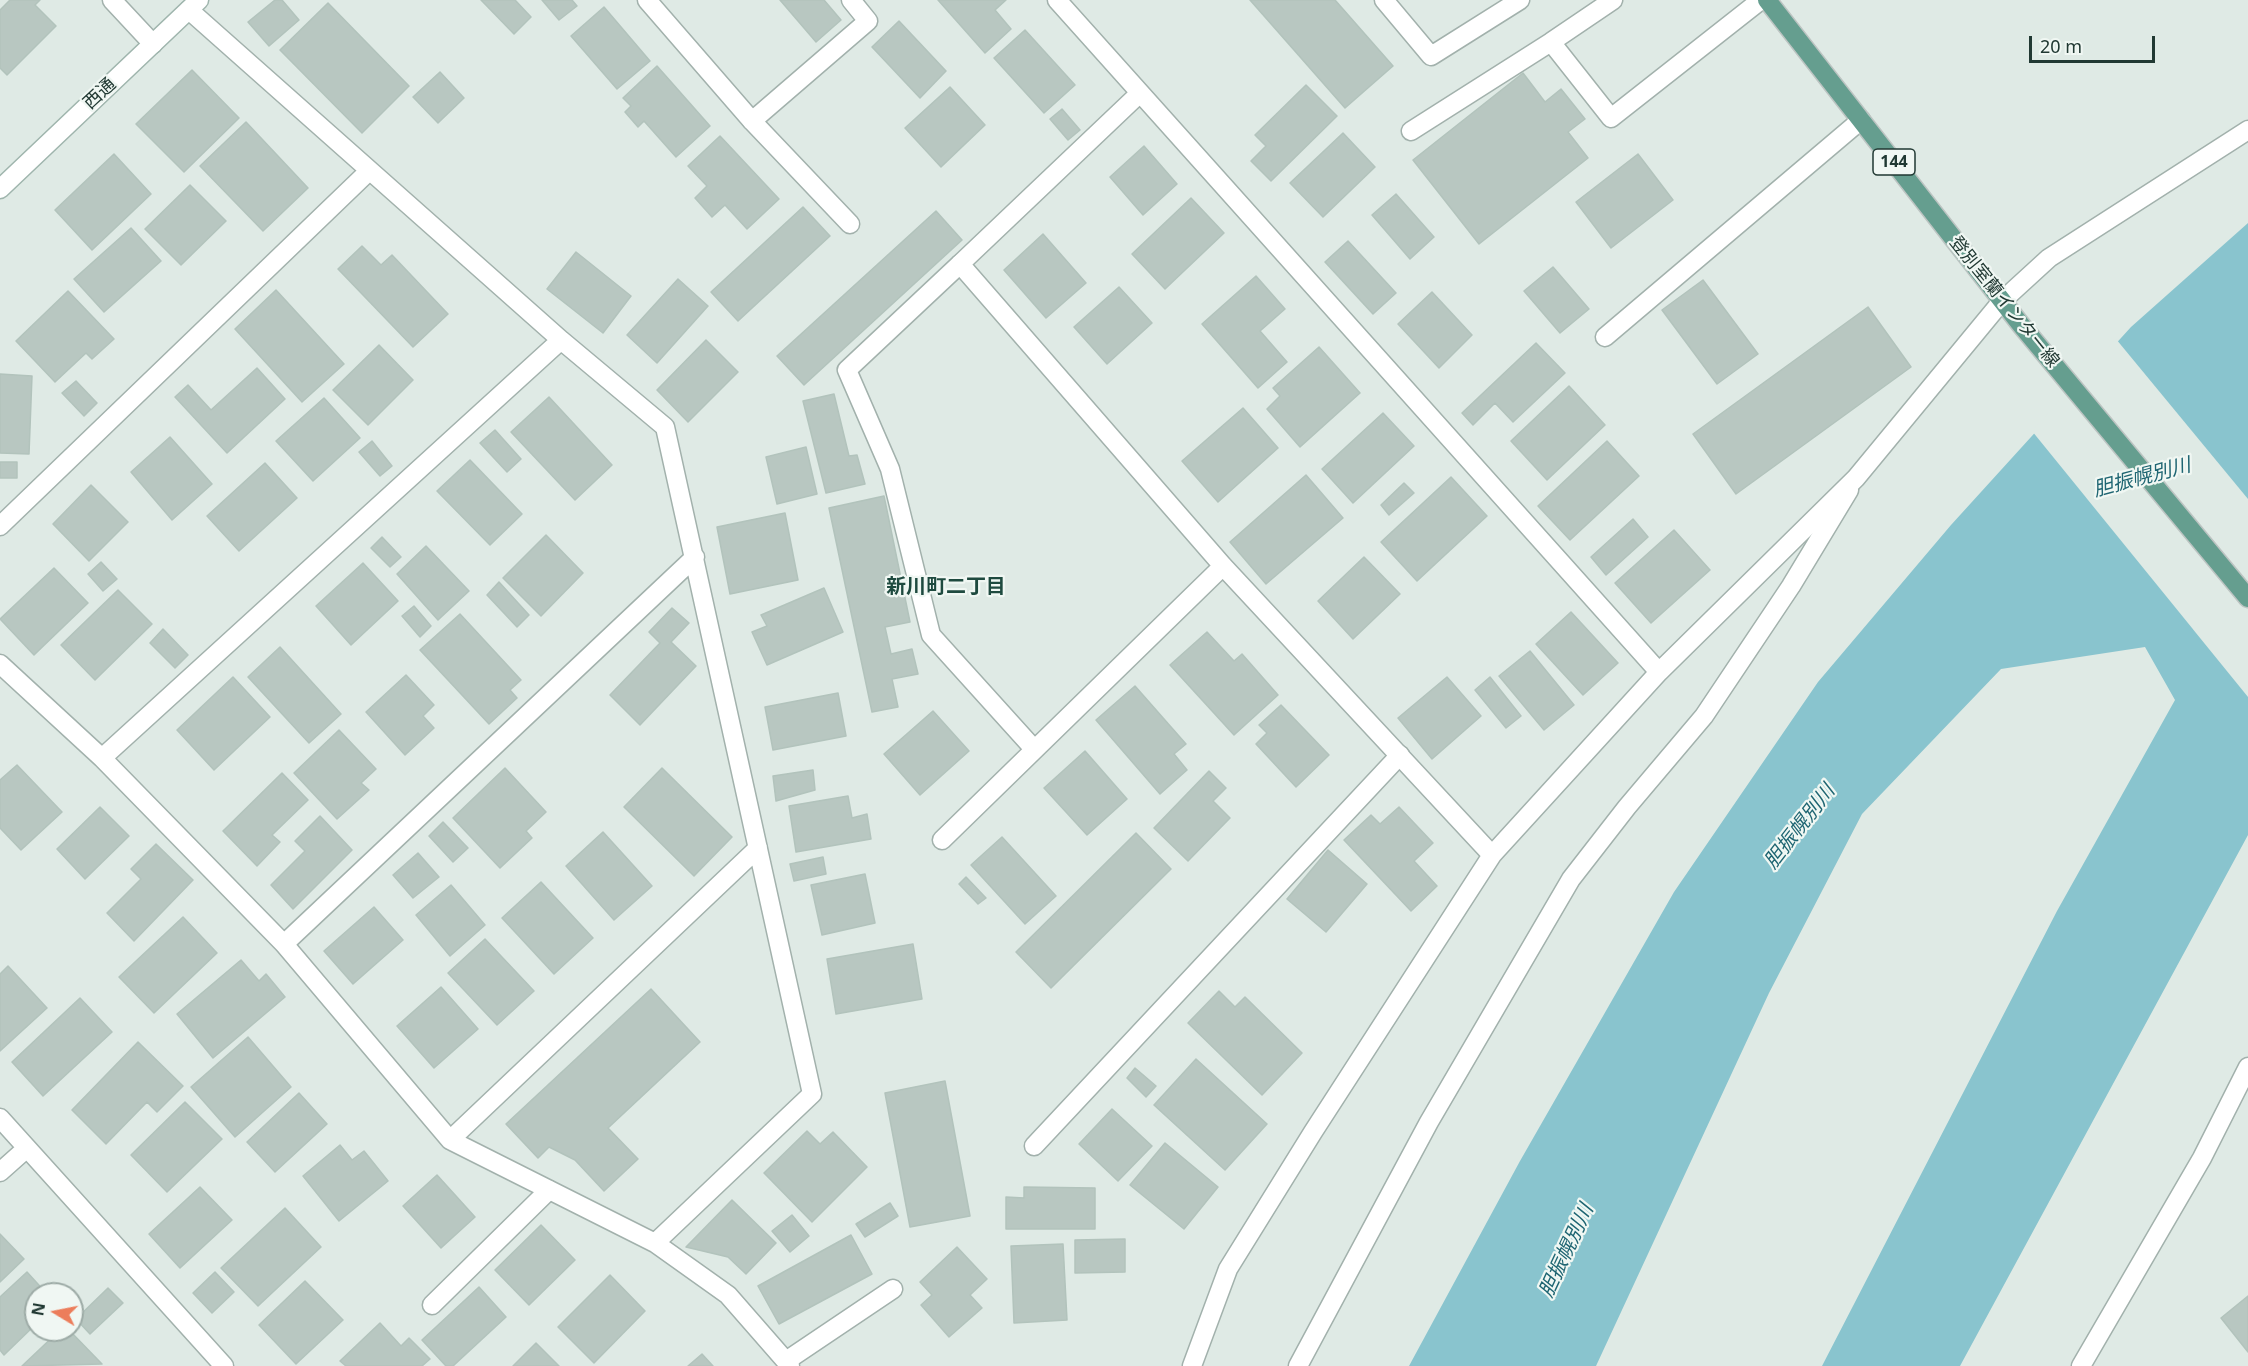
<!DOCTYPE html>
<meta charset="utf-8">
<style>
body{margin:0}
#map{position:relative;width:2248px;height:1366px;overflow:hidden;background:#dfeae5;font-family:"Noto Sans",sans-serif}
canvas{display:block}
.north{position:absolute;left:24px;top:1282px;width:60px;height:60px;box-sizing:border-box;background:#f0f7f3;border:2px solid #9daba6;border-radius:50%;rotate:280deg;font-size:16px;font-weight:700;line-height:24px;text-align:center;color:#213933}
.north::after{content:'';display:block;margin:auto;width:21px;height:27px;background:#ec7d5b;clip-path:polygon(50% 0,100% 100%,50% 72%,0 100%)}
.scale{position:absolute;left:2029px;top:36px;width:126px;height:27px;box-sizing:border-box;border:3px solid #213933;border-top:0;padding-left:8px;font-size:18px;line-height:21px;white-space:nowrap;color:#213933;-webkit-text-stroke:4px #f0f7f3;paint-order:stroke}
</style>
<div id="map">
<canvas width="2248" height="1366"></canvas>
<div class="north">N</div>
<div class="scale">20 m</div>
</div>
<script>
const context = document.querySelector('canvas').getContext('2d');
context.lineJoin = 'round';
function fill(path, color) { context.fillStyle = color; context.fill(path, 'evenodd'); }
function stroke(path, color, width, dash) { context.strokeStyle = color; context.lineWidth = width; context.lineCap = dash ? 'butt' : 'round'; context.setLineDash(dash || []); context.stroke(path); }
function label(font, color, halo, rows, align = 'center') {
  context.font = font + ' "Noto Sans","Noto Sans JP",sans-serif'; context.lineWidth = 4.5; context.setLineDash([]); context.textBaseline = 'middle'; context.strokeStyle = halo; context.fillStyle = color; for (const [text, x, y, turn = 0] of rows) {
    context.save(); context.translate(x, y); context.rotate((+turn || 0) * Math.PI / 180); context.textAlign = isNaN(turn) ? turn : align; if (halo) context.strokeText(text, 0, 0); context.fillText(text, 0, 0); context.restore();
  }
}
const water = new Path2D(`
 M2248,223V835L1960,1366H1822L2057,911L2175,700L2145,647L2001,669L1862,814L1769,993L1596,1366H1409L1520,1161L1674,892L1818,682L1951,525L2131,327Z`);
const pier = new Path2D(`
 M2116,339L2248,499V697L2032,431Z`);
const building = new Path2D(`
 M10,0H40L35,5L56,26L7,75L0,68V10Z
 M275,0H282L299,20L269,46L248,22Z
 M481,0H515L531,17L514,34Z
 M542,0H572L577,6L559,20Z
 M780,0H824L841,20L816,42Z
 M938,0H1006L995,10L1011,29L985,53Z
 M1250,0H1335L1393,66L1345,108Z
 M328,3L409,86L362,133L280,50Z
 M604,7L650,61L617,89L571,36Z
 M899,21L946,71L920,98L872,47Z
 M1025,30L1075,85L1044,113L994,58Z
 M657,66L710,126L676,157L644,121L638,127L625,112L631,106L623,98Z
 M192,70L239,118L184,172L136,124Z
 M440,72L464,98L438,123L413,97Z
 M1523,73L1545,102L1561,89L1585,119L1568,132L1588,158L1479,244L1413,160Z
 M1306,85L1337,116L1271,181L1251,161L1266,146L1255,135Z
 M950,87L985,125L941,167L905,128Z
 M1062,109L1080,130L1068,140L1050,119Z
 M246,122L308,188L263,231L200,166Z
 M1343,133L1375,167L1323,217L1290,183Z
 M720,136L779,199L747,229L725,205L712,217L695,198L707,186L688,166Z
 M1144,146L1177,184L1143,215L1110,177Z
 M114,154L151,194L92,250L55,210Z
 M1638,154L1673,200L1611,248L1576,202Z
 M190,185L226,221L181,265L145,229Z
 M1396,194L1434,237L1410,259L1372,215Z
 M1191,198L1224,233L1165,289L1132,254Z
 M803,207L830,236L738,321L711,292Z
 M936,211L962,240L804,385L777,356Z
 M131,228L161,261L104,312L74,279Z
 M1043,234L1086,283L1046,318L1004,270Z
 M1348,241L1396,293L1373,314L1325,262Z
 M362,246L381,265L392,255L448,314L413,347L338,269Z
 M576,252L631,296L603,333L547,289Z
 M1553,267L1589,309L1560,333L1524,291Z
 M1256,276L1285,309L1260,331L1287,362L1258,388L1202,324Z
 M678,279L708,306L657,363L627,335Z
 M1703,280L1758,354L1717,384L1662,310Z
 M1119,287L1152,323L1107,364L1074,327Z
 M276,290L344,364L302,402L235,329Z
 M68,291L114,339L92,359L86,353L55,382L16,341Z
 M1432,292L1472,335L1439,368L1398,324Z
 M1868,307L1911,367L1736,494L1693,434Z
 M706,340L738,372L688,422L657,390Z
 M1536,343L1565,373L1513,422L1495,403L1473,425L1462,413Z
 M379,345L413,380L368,425L333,390Z
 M1319,347L1360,393L1300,447L1267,409L1280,396L1273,388Z
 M257,368L285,399L227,453L175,397L188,385L211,410Z
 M0,374L32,376L29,454L0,453Z
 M76,381L97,403L84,416L62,393Z
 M1569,386L1605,425L1547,480L1511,441Z
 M834,394L849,456L857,455L865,484L826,493L803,401Z
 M549,397L612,465L575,500L511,432Z
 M324,398L360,438L313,481L276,441Z
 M1243,408L1278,448L1218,502L1182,461Z
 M1383,413L1414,446L1353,503L1322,469Z
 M495,430L521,459L507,472L480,443Z
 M170,437L212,484L172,520L131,472Z
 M372,441L392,466L380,476L359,452Z
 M1607,441L1639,476L1570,540L1538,506Z
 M806,447L817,494L777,504L766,457Z
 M470,460L522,514L490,545L437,491Z
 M0,462H17V478H0Z
 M265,463L297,498L239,551L207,516Z
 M1306,475L1343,518L1266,584L1230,542Z
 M1451,477L1487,516L1417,581L1381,542Z
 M1404,483L1414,493L1389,515L1381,505Z
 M91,485L128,522L89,561L53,524Z
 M884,496L910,622L885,627L891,654L912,649L918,674L892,679L898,707L872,712L829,508Z
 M785,513L798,580L730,594L717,527Z
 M1633,519L1648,537L1606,575L1591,557Z
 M1674,530L1710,570L1651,623L1615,583Z
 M546,535L583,573L541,616L503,578Z
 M382,537L401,557L390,567L371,548Z
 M426,546L469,591L438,620L397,574Z
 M1364,557L1400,594L1353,639L1318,601Z
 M101,562L117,579L103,591L88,574Z
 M363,563L398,601L351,645L316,606Z
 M54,568L88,603L34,655L0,619Z
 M499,582L529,615L517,627L487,595Z
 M824,588L843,632L767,665L752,632L767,626L761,615Z
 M118,590L152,624L95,680L61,645Z
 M414,606L431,626L420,637L402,616Z
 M672,608L689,623L671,642L696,666L640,725L610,695L660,643L649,632Z
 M1571,612L1618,663L1583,695L1536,644Z
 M460,614L521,680L510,690L517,698L489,724L420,650Z
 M163,629L188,655L175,668L150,643Z
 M1207,632L1234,661L1242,654L1278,695L1234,735L1170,665Z
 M280,647L341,714L309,743L248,677Z
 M1530,651L1574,705L1544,730L1499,676Z
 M406,675L434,705L423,716L434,728L405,755L366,712Z
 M233,677L270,717L214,770L177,730Z
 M1447,677L1481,716L1432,759L1398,718Z
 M1490,677L1521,716L1506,728L1475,690Z
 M1135,686L1186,744L1174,754L1187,770L1160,794L1096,720Z
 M838,693L846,736L773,750L765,707Z
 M1281,705L1329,755L1296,787L1256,744L1267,733L1259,725Z
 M933,711L969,751L920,795L884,754Z
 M339,730L376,769L361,783L369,790L337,819L294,773Z
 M1085,751L1127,799L1087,835L1044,788Z
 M17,765L62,812L21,850L0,828V780Z
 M505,768L546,812L526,831L532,838L500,868L453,818Z
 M662,768L732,837L694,876L624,807Z
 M813,770L815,790L776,801L773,776Z
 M1209,771L1226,788L1213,801L1230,818L1188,861L1154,828Z
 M282,773L308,800L272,835L280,842L257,866L223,831Z
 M848,796L852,818L867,814L871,839L796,852L789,806Z
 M100,807L129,836L85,879L57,849Z
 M1399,807L1433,843L1414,861L1437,886L1411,911L1344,840L1371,815L1380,824Z
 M320,816L352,850L293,909L271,885L305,851L295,841Z
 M443,822L468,848L453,862L429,836Z
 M603,832L652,886L614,920L566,866Z
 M1136,833L1171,869L1051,988L1016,952Z
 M1002,837L1056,896L1025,924L971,865Z
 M156,844L193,880L134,941L107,913L141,879L131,869Z
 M1328,850L1367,884L1326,932L1287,899Z
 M418,853L439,877L413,898L393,875Z
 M823,857L826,874L794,881L790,864Z
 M865,874L875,923L822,935L811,885Z
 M966,877L986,898L978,904L959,884Z
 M541,882L593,938L554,974L502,918Z
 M451,885L485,925L450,956L416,915Z
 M374,907L403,940L353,984L324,951Z
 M183,917L217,953L154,1013L119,977Z
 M485,939L534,991L497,1025L448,973Z
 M913,944L922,999L836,1014L827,959Z
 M241,960L259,981L266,974L285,997L213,1058L177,1014Z
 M8,966L47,1008L0,1051V974Z
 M441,987L478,1029L434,1068L397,1026Z
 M651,989L700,1042L608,1128L638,1159L604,1191L575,1160L549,1147L538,1158L506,1124Z
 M1219,991L1235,1007L1245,997L1302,1053L1262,1095L1188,1023Z
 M80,998L112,1032L43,1096L12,1062Z
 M248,1037L291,1087L235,1137L191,1087Z
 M138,1042L183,1086L157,1112L147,1102L106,1144L72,1110Z
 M1196,1059L1267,1124L1225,1170L1154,1105Z
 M1135,1068L1156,1086L1146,1097L1127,1078Z
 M945,1081L970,1216L910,1227L885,1093Z
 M299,1093L327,1124L275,1172L247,1142Z
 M185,1102L222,1139L167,1192L131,1155Z
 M1112,1109L1152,1146L1118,1181L1079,1144Z
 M807,1131L820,1144L833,1132L867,1167L812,1222L764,1173Z
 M1165,1143L1218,1187L1184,1229L1130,1185Z
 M340,1145L352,1160L364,1151L388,1181L339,1221L303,1176Z
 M437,1175L475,1217L441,1248L403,1206Z
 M200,1187L232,1220L180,1268L149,1234Z
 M1024,1187L1095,1188V1229H1006V1197L1024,1198Z
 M732,1200L776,1243L746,1274L728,1257L686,1247Z
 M890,1203L898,1216L865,1237L856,1224Z
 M285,1208L321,1247L258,1306L221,1268Z
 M792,1215L809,1236L790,1252L772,1231Z
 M541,1225L575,1260L529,1305L495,1270Z
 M0,1234L24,1259L0,1282Z
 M851,1235L872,1274L779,1324L758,1286Z
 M1125,1239V1272L1075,1273V1240Z
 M1063,1244L1067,1320L1014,1323L1011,1246Z
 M957,1247L987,1279L970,1295L982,1308L949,1337L921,1305L932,1295L920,1282Z
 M27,1272L47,1294H36V1324L4,1355L0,1350V1297Z
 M215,1272L234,1292L212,1313L193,1293Z
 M610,1275L645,1311L594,1363L558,1327Z
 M305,1281L343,1320L296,1364L259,1325Z
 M479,1287L506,1317L453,1366H446L422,1340Z
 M108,1288L123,1303L90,1334L76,1319Z
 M2248,1296V1352L2221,1318Z
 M380,1323L401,1346L409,1338L430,1359L422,1366H346L340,1361Z
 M60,1330H69L102,1364L22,1366Z
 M536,1343L559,1366H513Z
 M702,1354L713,1366H688Z`);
const lane = new Path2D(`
 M1384,0L1431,56L1520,0
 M1551,42L1611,118L1761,0
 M752,121L868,21L851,0
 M1411,131L1551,42L1613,0
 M960,264L847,370L890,469L931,635L1034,749
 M2002,301L2049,258L2248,130
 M1605,337L1861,120
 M1034,1146L1400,755
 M432,1305L549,1190
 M786,1361L893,1289
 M1298,1366L1429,1122L1571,879L1627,807L1704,716L1791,586L1849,490
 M2081,1366L2202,1158L2248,1067`);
const street = new Path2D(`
 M112,0L153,44
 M647,0L752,121L850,224
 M1057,0L1659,672
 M189,10L561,340L665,427L812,1094L655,1243
 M1140,93L960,264L1223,566L1492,855
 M0,526L369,171
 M0,664L102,758L284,944L450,1140L655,1243L728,1295L790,1366
 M102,758L561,340
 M942,840L1223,566
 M284,944L695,557
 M0,1118L224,1366
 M450,1140L758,848
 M0,1172L27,1148
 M1192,1366L1228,1269L1313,1132L1492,855L1659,672L1856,478L2002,301`);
const secondary = new Path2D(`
 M0,189L199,0`);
const primary = new Path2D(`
 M1767,0L2021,325L2248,598`);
const shields = [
 [1894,162,42]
];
const shieldNames = [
 ["144",1894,162]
];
const streetNames = [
 ["西通",100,94,-43],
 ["登別室蘭インター線",2004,302,51]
];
const waterNames = [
 ["胆振幌別川",2142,478,-15],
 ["胆振幌別川",1800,827,-52],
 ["胆振幌別川",1567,1251,-65]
];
const neighbourhoodNames = [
 ["新川町二丁目",946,587]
];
fill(water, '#89c4ce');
fill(pier, '#dfeae5');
fill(building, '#b8c7c1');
stroke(building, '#b2c3bc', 1.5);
stroke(lane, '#a2b1ac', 21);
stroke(street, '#a2b1ac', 21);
stroke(secondary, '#9fb5ad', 21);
stroke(primary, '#bcc4c2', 21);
stroke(lane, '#fff', 18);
stroke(street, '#fff', 18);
stroke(secondary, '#fff', 18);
stroke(primary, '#659e8f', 18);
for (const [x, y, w] of shields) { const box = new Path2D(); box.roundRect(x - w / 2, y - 13, w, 26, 4.5); context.fillStyle = '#f0f7f3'; context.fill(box); stroke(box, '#213933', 1.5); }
label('bold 16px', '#213933', null, shieldNames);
label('18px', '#213933', '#f0f7f3', streetNames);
label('italic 20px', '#1e6572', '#f0f7f3', waterNames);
label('bold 20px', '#1e4a3f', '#f0f7f3', neighbourhoodNames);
</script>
